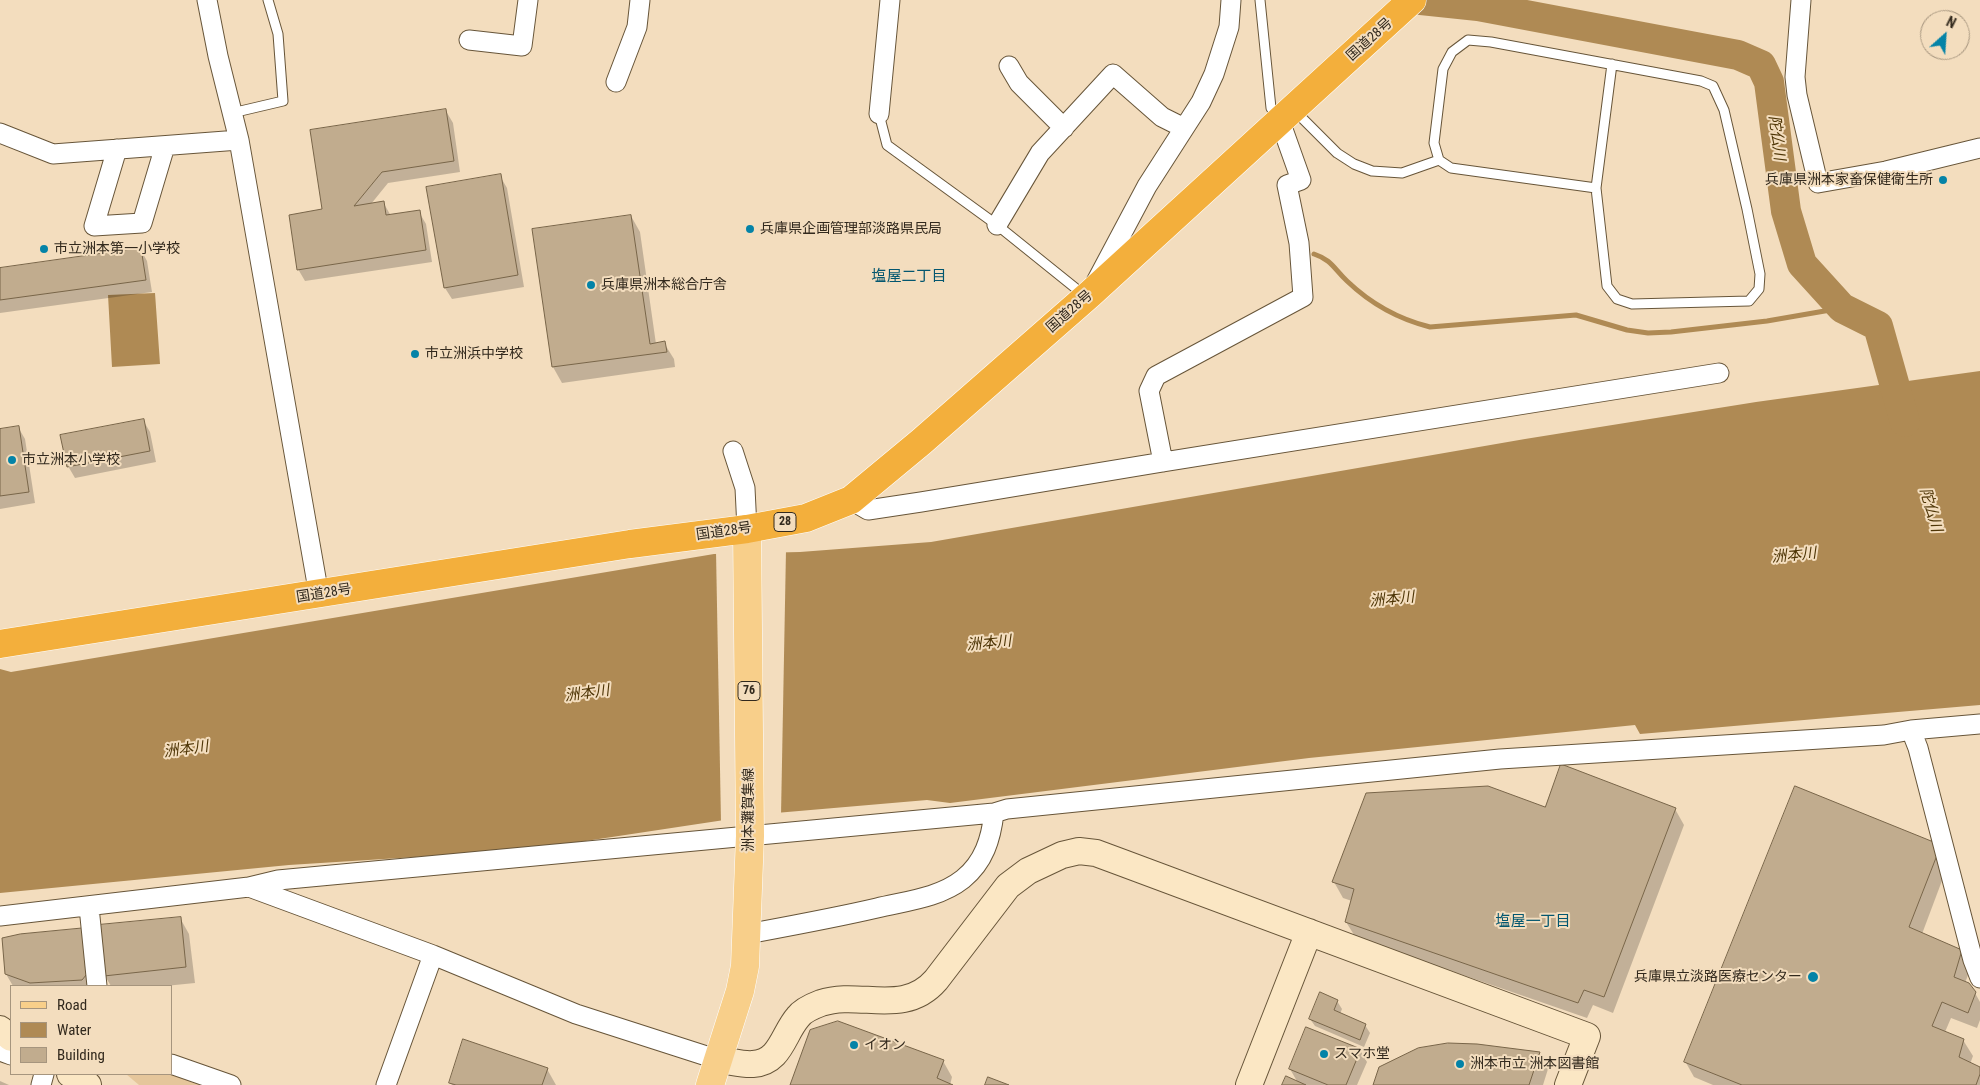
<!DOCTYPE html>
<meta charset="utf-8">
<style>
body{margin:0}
#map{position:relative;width:1980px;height:1085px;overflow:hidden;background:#f3ddbe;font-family:"Roboto Condensed",sans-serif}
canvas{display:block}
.legend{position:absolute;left:10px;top:985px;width:162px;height:90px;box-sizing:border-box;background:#f3ddbe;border:1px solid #a6957e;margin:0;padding:6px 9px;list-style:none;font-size:15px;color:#32291d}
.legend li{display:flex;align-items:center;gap:10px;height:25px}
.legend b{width:25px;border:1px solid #a6957e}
.north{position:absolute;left:1920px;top:10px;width:50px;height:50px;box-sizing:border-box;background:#f3ddbe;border:1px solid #a6957e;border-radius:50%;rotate:26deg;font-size:14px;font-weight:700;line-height:20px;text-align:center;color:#32291d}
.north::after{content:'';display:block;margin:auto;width:18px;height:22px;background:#0483a7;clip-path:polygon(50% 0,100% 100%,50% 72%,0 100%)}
</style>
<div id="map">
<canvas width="1980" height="1085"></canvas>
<ul class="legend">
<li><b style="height:6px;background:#f8cf8a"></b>Road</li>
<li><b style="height:14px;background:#af8a54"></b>Water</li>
<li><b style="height:14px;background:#c1ac8e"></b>Building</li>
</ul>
<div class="north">N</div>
</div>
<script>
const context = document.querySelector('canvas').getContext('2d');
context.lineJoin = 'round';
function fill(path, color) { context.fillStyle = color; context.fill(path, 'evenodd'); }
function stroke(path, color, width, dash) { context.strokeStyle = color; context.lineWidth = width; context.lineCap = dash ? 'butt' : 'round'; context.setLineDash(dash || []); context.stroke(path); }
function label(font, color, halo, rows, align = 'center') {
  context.font = font + ' "Roboto Condensed","Noto Sans JP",sans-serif'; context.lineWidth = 4; context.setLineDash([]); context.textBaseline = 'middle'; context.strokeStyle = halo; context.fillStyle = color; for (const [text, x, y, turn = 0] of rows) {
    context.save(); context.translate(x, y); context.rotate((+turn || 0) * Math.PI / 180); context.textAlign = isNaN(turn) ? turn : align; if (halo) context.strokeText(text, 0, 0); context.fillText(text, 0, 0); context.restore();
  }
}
const green = new Path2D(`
 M126,1074H171L204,1085H139Z`);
const water = new Path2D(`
 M155,293L160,364L112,367L108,295Z
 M1980,371V705L1640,734L1635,725L1309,758L950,803L927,800L764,814L526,850L289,865L0,893V669L11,672L714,554L800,552L931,542L1525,439L1756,402Z`);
const pier = new Path2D(`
 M786,550L781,815L721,823L716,551Z`);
const shadow = new Path2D(`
 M446,111L453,123L460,172L388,183L371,204L383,202L391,216L419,212L426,224L432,262L305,281L298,269L324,210Z
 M500,176L507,188L524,287L452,299L445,288Z
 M631,216L640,232L656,344L664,343L674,359L675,367L562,383L553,367L534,230Z
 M141,250L147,261L152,292L0,313V269Z
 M143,420L150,432L156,462L75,478L68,466Z
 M18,427L25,439L35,503L0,509V430Z
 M1795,787L1949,862L1922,934L1961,951L1971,967L1965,983L1975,993L1980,1002V1020L1977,1028L1951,1018L1945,1032L1963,1040L1973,1056L1970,1064L1980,1069V1085H1713L1694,1077L1685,1061Z
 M1546,808L1675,809L1684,825L1613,1013L1593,1005L1587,1018L1356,938L1346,922L1352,901L1343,898L1334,882Z
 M180,918L189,934L195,983L165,986H111L105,976Z
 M86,929L99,986H13L6,974Z
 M1337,1001L1342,1009L1340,1014L1365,1025L1370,1033L1364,1047L1315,1026L1310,1019Z
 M1360,1050L1367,1062L1357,1085H1283L1298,1083L1290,1069Z
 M1539,1053L1548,1069L1543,1085H1375Z
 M943,1061L952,1077L950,1085H791Z
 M547,1069L556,1085H452L450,1082Z
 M0,1081L9,1085H0Z`);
const stream = new Path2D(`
 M1314,254C1332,260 1334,269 1347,281C1371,304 1398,319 1430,327L1576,315L1627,330L1648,333L1671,332L1767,321L1842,308`);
const river = new Path2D(`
 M1421,0L1478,6L1738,55L1761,65L1769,82L1786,211L1802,264L1842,308L1878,326L1905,422`);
const building = new Path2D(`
 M446,109L454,161L382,172L354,206L384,201L386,215L420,210L426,250L297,270L289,215L322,209L310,130Z
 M501,174L518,275L444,288L426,187Z
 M631,215L650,344L665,341L667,352L552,367L532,229Z
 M141,248L146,280L0,300V268Z
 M144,419L150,451L67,467L60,435Z
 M19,426L29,492L0,496V429Z
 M1561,764L1676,808L1604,997L1584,990L1578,1003L1345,922L1354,889L1332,882L1366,793L1488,786L1545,807Z
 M1795,786L1941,845L1909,927L1962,950L1954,977L1969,983L1976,992L1968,1013L1942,1002L1932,1026L1964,1039L1959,1057L1980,1067V1074L1976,1085H1742L1684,1062Z
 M181,917L186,967L104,976L98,925Z
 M86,928L91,969L82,980L30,983L5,974L2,938L20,934Z
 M1320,992L1338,1000L1334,1010L1366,1024L1360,1040L1309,1019Z
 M838,1021L944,1060L937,1078L953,1085H790L810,1030Z
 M1306,1027L1361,1049L1346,1085H1328L1289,1069Z
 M463,1039L548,1068L542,1085H456L449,1083Z
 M1448,1043L1477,1044L1540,1052L1529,1085H1373L1379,1067L1418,1048Z
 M1286,1076L1306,1085H1282Z
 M988,1077L1009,1085H985Z`);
const lane = new Path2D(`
 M1260,0L1271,108L1279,119
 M1295,111L1337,153L1354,164L1372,171L1402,173L1439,160
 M232,113L283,101L278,34L268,0
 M879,114L887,145L997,225L1084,295
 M1596,188L1451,168L1439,160L1434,143L1443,69L1452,52L1468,40L1491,42L1701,81L1713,86L1724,110L1747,209L1760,274L1759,289L1749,301L1632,304L1617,299L1607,286L1596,188L1612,64`);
const street = new Path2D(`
 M207,0L218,56L239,140L319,595
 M1801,0L1795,77L1797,95L1818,183L1886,171L1980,148
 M469,40L522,46L528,0
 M1009,66L1019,83L1064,128
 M616,82L637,27L640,0
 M879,114L890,0
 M0,133L53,154L239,140
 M117,149L94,226L142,223L165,146
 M997,225L1040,153L1113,74L1162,117L1184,128
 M1096,282L1147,186L1201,102L1214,74L1229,27L1231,0
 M733,451L745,488L747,529
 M1163,462L1149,391L1156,376L1303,297L1299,243L1287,185L1301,180L1280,121
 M851,500L868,510L921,502L1163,462L1719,373
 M1911,730L1918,748L1973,960L1980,978
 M249,887L433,955L576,1014L719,1060
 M89,907L97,986
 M0,916L249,887L278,880L994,813L1007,809L1500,759L1884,735L1911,730L1980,724
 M747,934C790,926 834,918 877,908C906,901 939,898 963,879C984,862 991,839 994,813
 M0,1051L11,1055
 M171,1064L231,1085
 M41,1085L44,1074
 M386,1085L433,955`);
const secondary = new Path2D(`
 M0,1029L11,1038
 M719,1060C730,1061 743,1065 753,1064C781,1062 783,1034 798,1017C803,1010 813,1006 821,1003C860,990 904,1017 936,980L1008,886L1028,871L1062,855L1079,851L1096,853L1123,863L1587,1036L1568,1085
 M70,1074L88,1085
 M1249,1085L1309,932`);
const primary = new Path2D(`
 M710,1085L740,991L745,966L750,836L747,529`);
const highway = new Path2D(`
 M0,644L630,544L747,529L806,518L851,500L921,442L1090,294L1412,0`);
const markers = [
 [1943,180,5,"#0483a7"],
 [750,229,5,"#0483a7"],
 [44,249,5,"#0483a7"],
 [591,285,5,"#0483a7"],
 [415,354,5,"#0483a7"],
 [12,460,5,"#0483a7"],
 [1813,977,6,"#0483a7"],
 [854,1045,5,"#0483a7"],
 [1324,1054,5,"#0483a7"],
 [1460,1064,5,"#0483a7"]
];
const shields = [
 [785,522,22],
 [749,691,22]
];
const shieldNames = [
 ["28",785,522],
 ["76",749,691]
];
const streetNames = [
 ["国道28号",1370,40,-42],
 ["国道28号",1070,312,-41],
 ["国道28号",724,532,-8],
 ["国道28号",324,594,-9],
 ["洲本灘賀集線",749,810,-90]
];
const poiNames = [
 ["兵庫県洲本家畜保健衛生所",1933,180,"right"],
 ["兵庫県企画管理部淡路県民局",760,229],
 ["市立洲本第一小学校",54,249],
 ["兵庫県洲本総合庁舎",601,285],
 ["市立洲浜中学校",425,354],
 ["市立洲本小学校",22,460],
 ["兵庫県立淡路医療センター",1802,977,"right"],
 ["イオン",864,1045],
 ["スマホ堂",1334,1054],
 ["洲本市立 洲本図書館",1470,1064]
];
const waterNames = [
 ["陀仏川",1776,138,83],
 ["陀仏川",1930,510,74],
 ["洲本川",1794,556,-6],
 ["洲本川",1392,600,-6],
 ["洲本川",989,644,-6],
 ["洲本川",587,694,-8],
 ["洲本川",186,750,-8]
];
const neighbourhoodNames = [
 ["塩屋二丁目",909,277],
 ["塩屋一丁目",1533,922]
];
fill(green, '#e5c69b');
fill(water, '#af8a54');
fill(pier, '#f3ddbe');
fill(shadow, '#0003');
stroke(stream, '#af8a54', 5);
stroke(river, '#af8a54', 30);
fill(building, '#c1ac8e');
stroke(building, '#786549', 1);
stroke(lane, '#675539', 11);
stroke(street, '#675539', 21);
stroke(secondary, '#675539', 28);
stroke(primary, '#fff', 29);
stroke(highway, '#fff', 29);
stroke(lane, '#fff', 9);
stroke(street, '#fff', 19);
stroke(secondary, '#fbe7c4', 26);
stroke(primary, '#f8cf8a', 28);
stroke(highway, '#f3af3c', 28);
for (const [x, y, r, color] of markers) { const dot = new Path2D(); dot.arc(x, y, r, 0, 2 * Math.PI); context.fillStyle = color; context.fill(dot); stroke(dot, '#f3ddbe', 2); }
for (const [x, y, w] of shields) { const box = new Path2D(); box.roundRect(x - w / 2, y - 9.5, w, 19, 4); context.fillStyle = '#f3ddbe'; context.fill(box); stroke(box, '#32291d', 1); }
label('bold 12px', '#32291d', null, shieldNames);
label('14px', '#32291d', '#f3ddbe', streetNames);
label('14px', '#32291d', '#f3ddbe', poiNames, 'left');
label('italic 15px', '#4e3506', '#f3ddbe', waterNames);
label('15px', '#03566f', '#f3ddbe', neighbourhoodNames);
</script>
